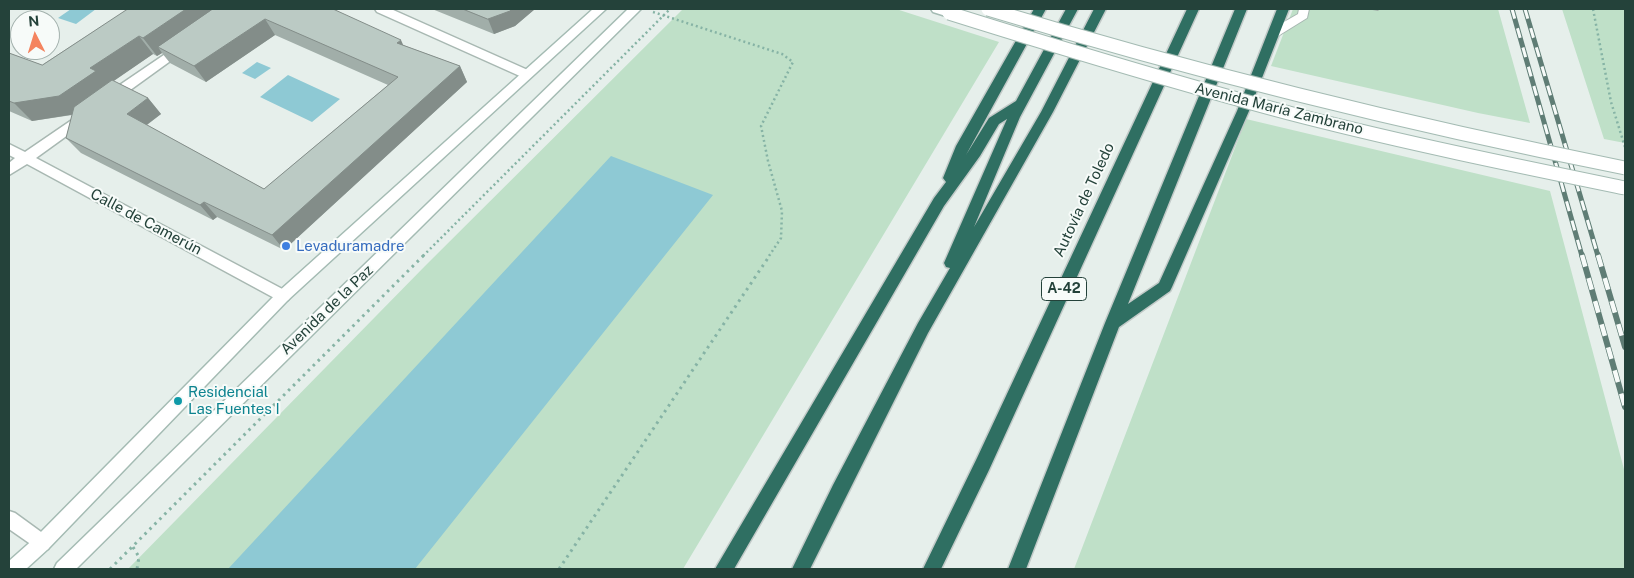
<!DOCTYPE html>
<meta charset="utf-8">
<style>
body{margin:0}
#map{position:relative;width:1634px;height:578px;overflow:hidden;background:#e6efeb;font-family:"Public Sans",sans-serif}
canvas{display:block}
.frame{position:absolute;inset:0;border:10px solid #24423a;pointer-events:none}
.north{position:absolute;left:10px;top:10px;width:50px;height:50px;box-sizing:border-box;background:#f7fbf9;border:1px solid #a3b1ad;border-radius:50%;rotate:355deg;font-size:14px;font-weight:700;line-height:20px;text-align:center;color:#24423a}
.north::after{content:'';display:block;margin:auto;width:18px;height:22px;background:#f4845f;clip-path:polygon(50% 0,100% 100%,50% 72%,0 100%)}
</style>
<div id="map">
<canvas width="1634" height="578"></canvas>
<div class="frame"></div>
<div class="north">N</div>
</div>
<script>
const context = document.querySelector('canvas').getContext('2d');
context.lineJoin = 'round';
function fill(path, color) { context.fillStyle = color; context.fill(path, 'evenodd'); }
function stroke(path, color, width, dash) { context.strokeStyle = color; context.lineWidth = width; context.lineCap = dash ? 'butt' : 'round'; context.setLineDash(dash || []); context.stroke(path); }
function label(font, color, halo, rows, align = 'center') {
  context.font = font + ' "Public Sans",sans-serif'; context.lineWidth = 4; context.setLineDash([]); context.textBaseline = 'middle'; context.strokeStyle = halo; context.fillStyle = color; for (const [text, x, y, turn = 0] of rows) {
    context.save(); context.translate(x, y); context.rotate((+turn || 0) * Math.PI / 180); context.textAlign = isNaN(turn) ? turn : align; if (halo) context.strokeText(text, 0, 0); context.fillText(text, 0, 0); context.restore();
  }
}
const green = new Path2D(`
 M683,9H896L999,42L683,569H128L425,266Z
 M1293,9H1498L1530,123L1478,113L1271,66Z
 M1562,9H1625V143L1604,139Z
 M1246,119L1550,191L1625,473V569H1074Z`);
const water = new Path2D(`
 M71,9H96L76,24L58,18Z
 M257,62L271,68L255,79L242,73Z
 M288,75L340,99L312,122L260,97Z
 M611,156L713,195L415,569H228Z`);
const pathFar1 = new Path2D(`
 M1593,9L1611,102L1625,147
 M653,12L782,54L793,62L761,126L768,161L782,211L781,238L769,256
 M423,256L670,9`);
const path = new Path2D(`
 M133,547L139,557L137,569
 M110,569L424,255
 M559,569L770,255`);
const lane = new Path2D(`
 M1299,9H1309L1307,18L1278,36H1270L1269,33L1270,30L1298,14Z`);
const street = new Path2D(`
 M375,9H391L530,71L532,74L526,78L522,77L377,12Z
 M183,42L189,46L187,49L115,101H105L104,98L105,95Z
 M85,111L90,113L91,116L90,119L36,158L288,292L291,296L288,300L283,302L278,300L27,164L9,175V163L15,158L9,155V144L25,152Z
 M9,511L15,513L48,537L51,543L48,549L42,552L9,529Z`);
const secondary = new Path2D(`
 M593,9H606L288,300L48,549L26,569H9V561L36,537L278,292Z
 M628,9H641L76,569H54L57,563Z
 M931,9H948L955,13L949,17L933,12Z`);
const highway = new Path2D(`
 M1034,9H1046L966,155L989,118L1016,101L1066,9H1078L1020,117L974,227L1041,112L1094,9H1106L1053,112L928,333L810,569H792L833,485L918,323L950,268L946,267L944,263L1007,119L999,124L980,156L944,206L734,569H715L934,198L946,182L943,178L956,146Z
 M1187,9H1199L989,470L941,569H923L977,458Z
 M1235,9H1247L1128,304L1159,283L1237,111L1277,9H1289L1249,111L1172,287L1170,291L1119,327L1026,569H1008L1105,323Z`);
const railFar1 = new Path2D(`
 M1512,9L1582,256
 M1525,9L1598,256`);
const rail = new Path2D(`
 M1582,255L1625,407
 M1598,255L1625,347`);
const secondaryBridge = new Path2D(`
 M988,9C1198,73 1410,125 1625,168
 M949,13C1067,50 1185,86 1304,117C1410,144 1518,166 1625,188`);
const wall = new Path2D(`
 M128,9H333L403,45L460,66L467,82L284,250L217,217L213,220L81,153L66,138L72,115L32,121L9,111V53L42,65ZM275,35L388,85L264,189L147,125L161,114L148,98L113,81L153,54L157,56L162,53L170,63L206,82Z
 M432,9H535L515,26L494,34Z
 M1367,9H1380L1378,11Z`);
const shadedWall = new Path2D(`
 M186,9H225L158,47L162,53L157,56L143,38Z
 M512,9H535L515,26L494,34L488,19Z
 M265,19L275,35L206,82L194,66Z
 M139,36L153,54L108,85L76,114L32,121L14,103L90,68Z
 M401,40L408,56L397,43Z
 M460,66L467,82L284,250L272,235Z
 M148,98L161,114L141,129L127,114Z
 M204,202L217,217L213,220L200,205Z`);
const building = new Path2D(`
 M128,9H186L143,38L139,36L90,68L96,71L59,96L14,103L9,101V53L42,65Z
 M213,9H333L401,40L397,43L460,66L272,235L204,202L200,205L66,138L74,107L112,80L148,98L127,114L264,189L398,77L265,19L194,66L158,47Z
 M463,9H512L510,11L488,19Z`);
const markers = [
 [286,246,5,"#3f7fe0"],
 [178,401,5,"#0f9aa8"]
];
const shields = [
 [1064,289,45]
];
const shieldNames = [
 ["A-42",1064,289]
];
const streetNames = [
 ["Avenida María Zambrano",1279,109,14],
 ["Autovía de Toledo",1084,200,-65],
 ["Calle de Camerún",146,222,28],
 ["Avenida de la Paz",327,310,-44]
];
const shopNames = [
 ["Levaduramadre",296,246]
];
const cultureNames = [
 ["Residencial",188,392],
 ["Las Fuentes I",188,409]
];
fill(green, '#bfe0c8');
fill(water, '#8ec9d4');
stroke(lane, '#a8b8b2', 2);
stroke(street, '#a8b8b2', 3);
stroke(secondary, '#a4bbb3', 3);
stroke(highway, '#c2cac8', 3);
stroke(pathFar1, '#86b3a5', 2.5, [2, 3]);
stroke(path, '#86b3a5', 3, [2.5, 4.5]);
fill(lane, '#fff');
fill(street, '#fff');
fill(secondary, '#fff');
fill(highway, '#2f6f62');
stroke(railFar1, '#5f7d75', 5);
stroke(rail, '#5f7d75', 6);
stroke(railFar1, '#f7fbf9', 3, [10]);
stroke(rail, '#f7fbf9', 4.5, [12]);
stroke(secondaryBridge, '#a4bbb3', 15, []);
stroke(secondaryBridge, '#fff', 13);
fill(wall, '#a1aea9');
fill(shadedWall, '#838d89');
fill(building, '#bbcac4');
stroke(building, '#838d89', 1);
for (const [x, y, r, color] of markers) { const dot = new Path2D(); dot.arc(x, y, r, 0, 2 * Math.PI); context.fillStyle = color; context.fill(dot); stroke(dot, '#f7fbf9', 2); }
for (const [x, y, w] of shields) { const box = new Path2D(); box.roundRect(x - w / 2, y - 11.5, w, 23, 4); context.fillStyle = '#f7fbf9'; context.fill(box); stroke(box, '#24423a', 1); }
label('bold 14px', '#24423a', null, shieldNames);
label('15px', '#24423a', '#f7fbf9', streetNames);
label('15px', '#366cbe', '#f7fbf9', shopNames, 'left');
label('15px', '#0d838f', '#f7fbf9', cultureNames, 'left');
</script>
